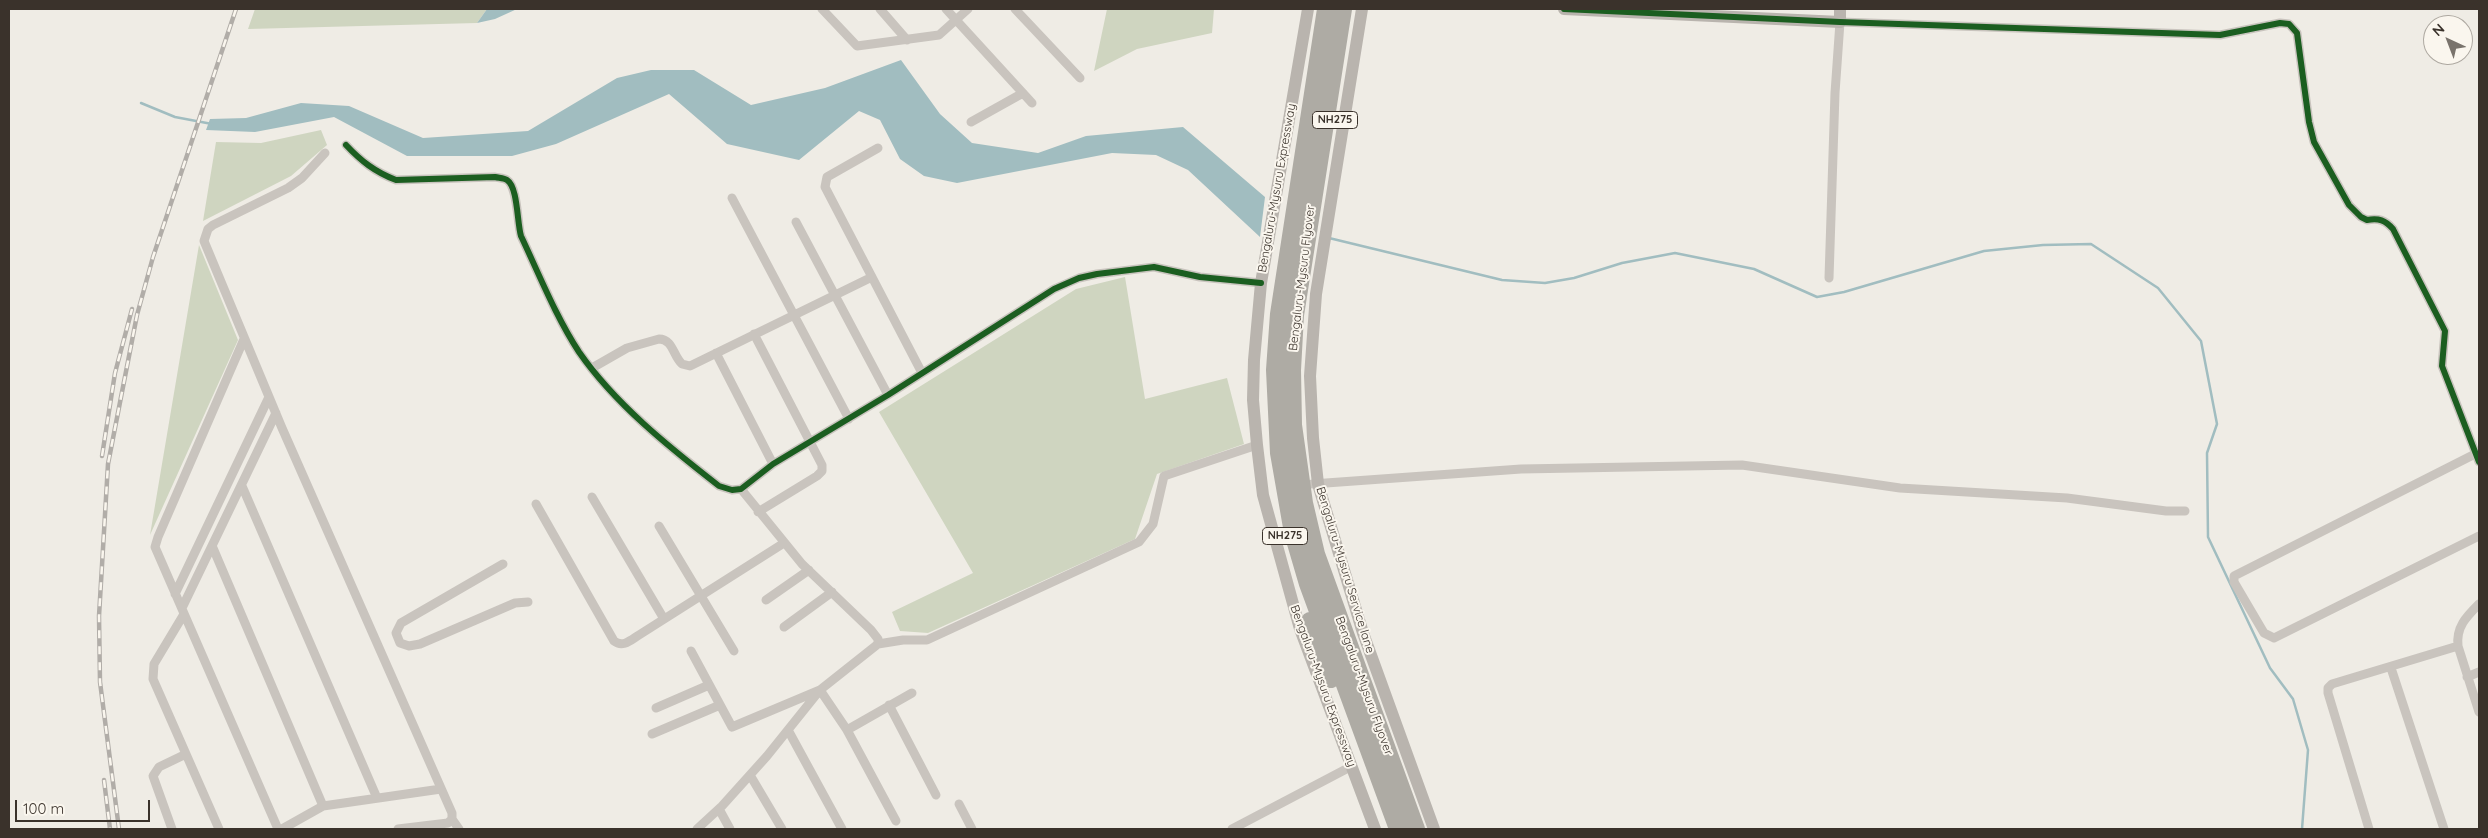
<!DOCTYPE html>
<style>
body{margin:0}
#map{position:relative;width:2488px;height:838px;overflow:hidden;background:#efece5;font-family:Quicksand,sans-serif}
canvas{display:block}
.frame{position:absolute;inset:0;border:10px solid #3a322b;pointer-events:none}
.north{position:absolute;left:2423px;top:15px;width:50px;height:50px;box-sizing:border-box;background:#faf6ee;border:1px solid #ada8a0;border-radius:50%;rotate:317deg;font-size:14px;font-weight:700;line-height:20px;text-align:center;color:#3a322b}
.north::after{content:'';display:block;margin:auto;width:18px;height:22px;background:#79736c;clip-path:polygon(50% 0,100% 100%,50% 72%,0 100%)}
.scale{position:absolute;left:15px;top:800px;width:135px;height:22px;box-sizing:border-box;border:2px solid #3a322b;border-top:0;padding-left:6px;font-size:15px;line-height:18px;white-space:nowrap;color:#3a322b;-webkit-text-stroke:4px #faf6ee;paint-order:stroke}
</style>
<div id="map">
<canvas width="2488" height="838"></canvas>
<div class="frame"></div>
<div class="north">N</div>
<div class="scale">100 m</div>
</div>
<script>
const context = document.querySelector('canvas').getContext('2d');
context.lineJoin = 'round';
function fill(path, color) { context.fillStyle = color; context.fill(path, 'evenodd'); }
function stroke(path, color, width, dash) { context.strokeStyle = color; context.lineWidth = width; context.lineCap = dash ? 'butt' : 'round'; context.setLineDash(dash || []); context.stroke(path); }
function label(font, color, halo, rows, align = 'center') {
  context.font = font + ' Quicksand,sans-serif'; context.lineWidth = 4; context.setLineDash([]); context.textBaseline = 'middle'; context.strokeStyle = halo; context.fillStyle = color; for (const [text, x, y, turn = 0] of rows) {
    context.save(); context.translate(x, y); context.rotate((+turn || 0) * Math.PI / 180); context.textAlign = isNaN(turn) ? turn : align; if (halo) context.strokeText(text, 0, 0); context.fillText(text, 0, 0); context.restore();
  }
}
const green = new Path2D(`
 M255,9H487L477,23L248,29Z
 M1107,9H1214L1212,33L1137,49L1094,71Z
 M321,130L327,145L291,176L203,221L216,142L261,143Z
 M199,245L238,340L150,535Z
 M1125,277L1145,399L1227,378L1244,444L1157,474L1135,539L928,633L900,631L892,612L973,573L879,412L1076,289Z`);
const water = new Path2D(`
 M487,9H517L495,19L477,23Z
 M901,60L940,114L972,143L1038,153L1086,136L1183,127L1265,197L1260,237L1188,170L1156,155L1112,153L957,183L924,176L900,159L880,120L859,111L799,160L727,144L669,94L556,144L512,156H407L334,117L255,132L206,130L210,119L246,118L301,103L349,106L423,138L528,131L617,78L651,70H694L751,105L825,88Z`);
const stream = new Path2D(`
 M141,103L175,117L212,124
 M1329,238L1502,280L1545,283L1574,278L1622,263L1675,253L1754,269L1817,297L1844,292L1984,251L2043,245L2091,244L2158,288L2201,341L2217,424L2207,453L2208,537L2270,668L2293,699L2308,750L2302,829`);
const street = new Path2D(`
 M822,9L857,46L939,35L968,9
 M880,9L907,40
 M946,9L1032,103
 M1015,9L1080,78
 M971,122L1023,93
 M346,145C361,161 375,172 396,180L495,177C499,178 504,178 507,180C518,187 517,223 521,236C539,274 556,317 579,352C615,404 669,447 719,486L732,490L741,489L773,464L888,395L1054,289L1079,278L1097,274L1154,267L1200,277L1261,283
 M878,148L827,177L825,187L922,373
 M325,153L302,178L288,188L213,225L208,229L204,241L282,428L452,813V819L448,823L398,829
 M732,198L849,419
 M796,222L888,395
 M1829,278L1835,93L1840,22L2220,35L2280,23L2289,24L2297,33L2309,122L2314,142L2349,205L2361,217L2367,220C2379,218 2385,220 2393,229L2445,331L2442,366L2479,462
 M754,334L822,465V471L817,476L758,512
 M244,339L158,537L155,547L278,829
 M716,353L773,464
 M592,368L627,348L659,339C673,339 673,356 682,364L690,366L872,277
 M2475,454L2234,576V582L2264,633L2274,638L2479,536
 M1312,484L1521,469L1742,465L1900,488L2067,498L2166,511H2185
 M242,486L377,798
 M592,497L664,619
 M536,504L614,641C623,648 631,640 639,635L784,543
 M659,526L734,651
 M213,548L323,806
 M503,564L401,623L396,633L400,643L409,646L420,644L515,603L528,602
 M175,594L269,397
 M766,600L809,570
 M2479,604C2466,617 2456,627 2458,646L2479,712
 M182,608L276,413
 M184,614L154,664L153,679L219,829
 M784,627L832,592
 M878,644L903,640H927L1139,542L1153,524L1164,476L1257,445
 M691,651L732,727L820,690L847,730L896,821
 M2391,668L2444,829
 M2467,677L2479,672
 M889,705L936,795
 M656,708L709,685
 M788,730L842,829
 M847,730L912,693
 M652,734L720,705
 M750,775L782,829
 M959,804L972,829
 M719,809L730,829
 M452,819L459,829
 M172,829L153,776L159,767L186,754
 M282,829L323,806L441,789
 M697,829L722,806L767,756L820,690L878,644V639L871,630L802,564L741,489
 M1232,829L1352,766
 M2369,829L2328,693V688L2332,684L2458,646`);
const secondary = new Path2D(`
 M1308,9L1261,283L1254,360L1253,400L1257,445L1263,495L1300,629L1375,829
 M1362,9L1316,294L1310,376L1313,438L1318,484L1363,633L1434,829
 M1564,9L1840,22V9`);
const highway = new Path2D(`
 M1326,9L1279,314L1275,370L1279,453L1293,533L1308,584L1398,829
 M1343,9L1295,315L1292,370L1293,425L1304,503L1316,554L1416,829
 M1310,621L1331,679`);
const rail = new Path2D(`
 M102,456L115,373L132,309
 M104,780L110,829
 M119,829L100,682L99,616L108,464L137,315L153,257L236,9`);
const cycleway = new Path2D(`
 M1564,9L1840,22L2220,35L2280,23L2289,24L2297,33L2309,122L2314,142L2349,205L2361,217L2367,220C2379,218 2385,220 2393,229L2445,331L2442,366L2479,462
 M346,145C361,161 375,172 396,180L495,177C499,178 504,178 507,180C518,187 517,223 521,236C539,274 556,317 579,352C615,404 669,447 719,486L732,490L741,489L773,464L888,395L1054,289L1079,278L1097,274L1154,267L1200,277L1261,283`);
const shields = [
 [1335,120,45],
 [1285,536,45]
];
const shieldNames = [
 ["NH275",1335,120],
 ["NH275",1285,536]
];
const streetNames = [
 ["Bengaluru-Mysuru Expressway",1277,188,-80],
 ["Bengaluru-Mysuru Flyover",1302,278,-83],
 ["Bengaluru-Mysuru Service lane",1345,570,73],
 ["Bengaluru-Mysuru Expressway",1323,686,70],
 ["Bengaluru-Mysuru Flyover",1364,686,70]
];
fill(green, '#cfd5c0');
fill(water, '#a1bdc0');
stroke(stream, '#a1bdc0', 2.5);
stroke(street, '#c9c4be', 9);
stroke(secondary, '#b9b4ae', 12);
stroke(highway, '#aeaba4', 18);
stroke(rail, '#b1ada8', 4.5);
stroke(rail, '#faf6ee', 2.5, [8]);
stroke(cycleway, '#1b5e20', 6);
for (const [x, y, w] of shields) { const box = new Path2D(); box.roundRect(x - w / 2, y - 8.5, w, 17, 4); context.fillStyle = '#faf6ee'; context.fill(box); stroke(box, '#3a322b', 1); }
label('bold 11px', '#3a322b', null, shieldNames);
label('12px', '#3a322b', '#faf6ee', streetNames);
</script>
